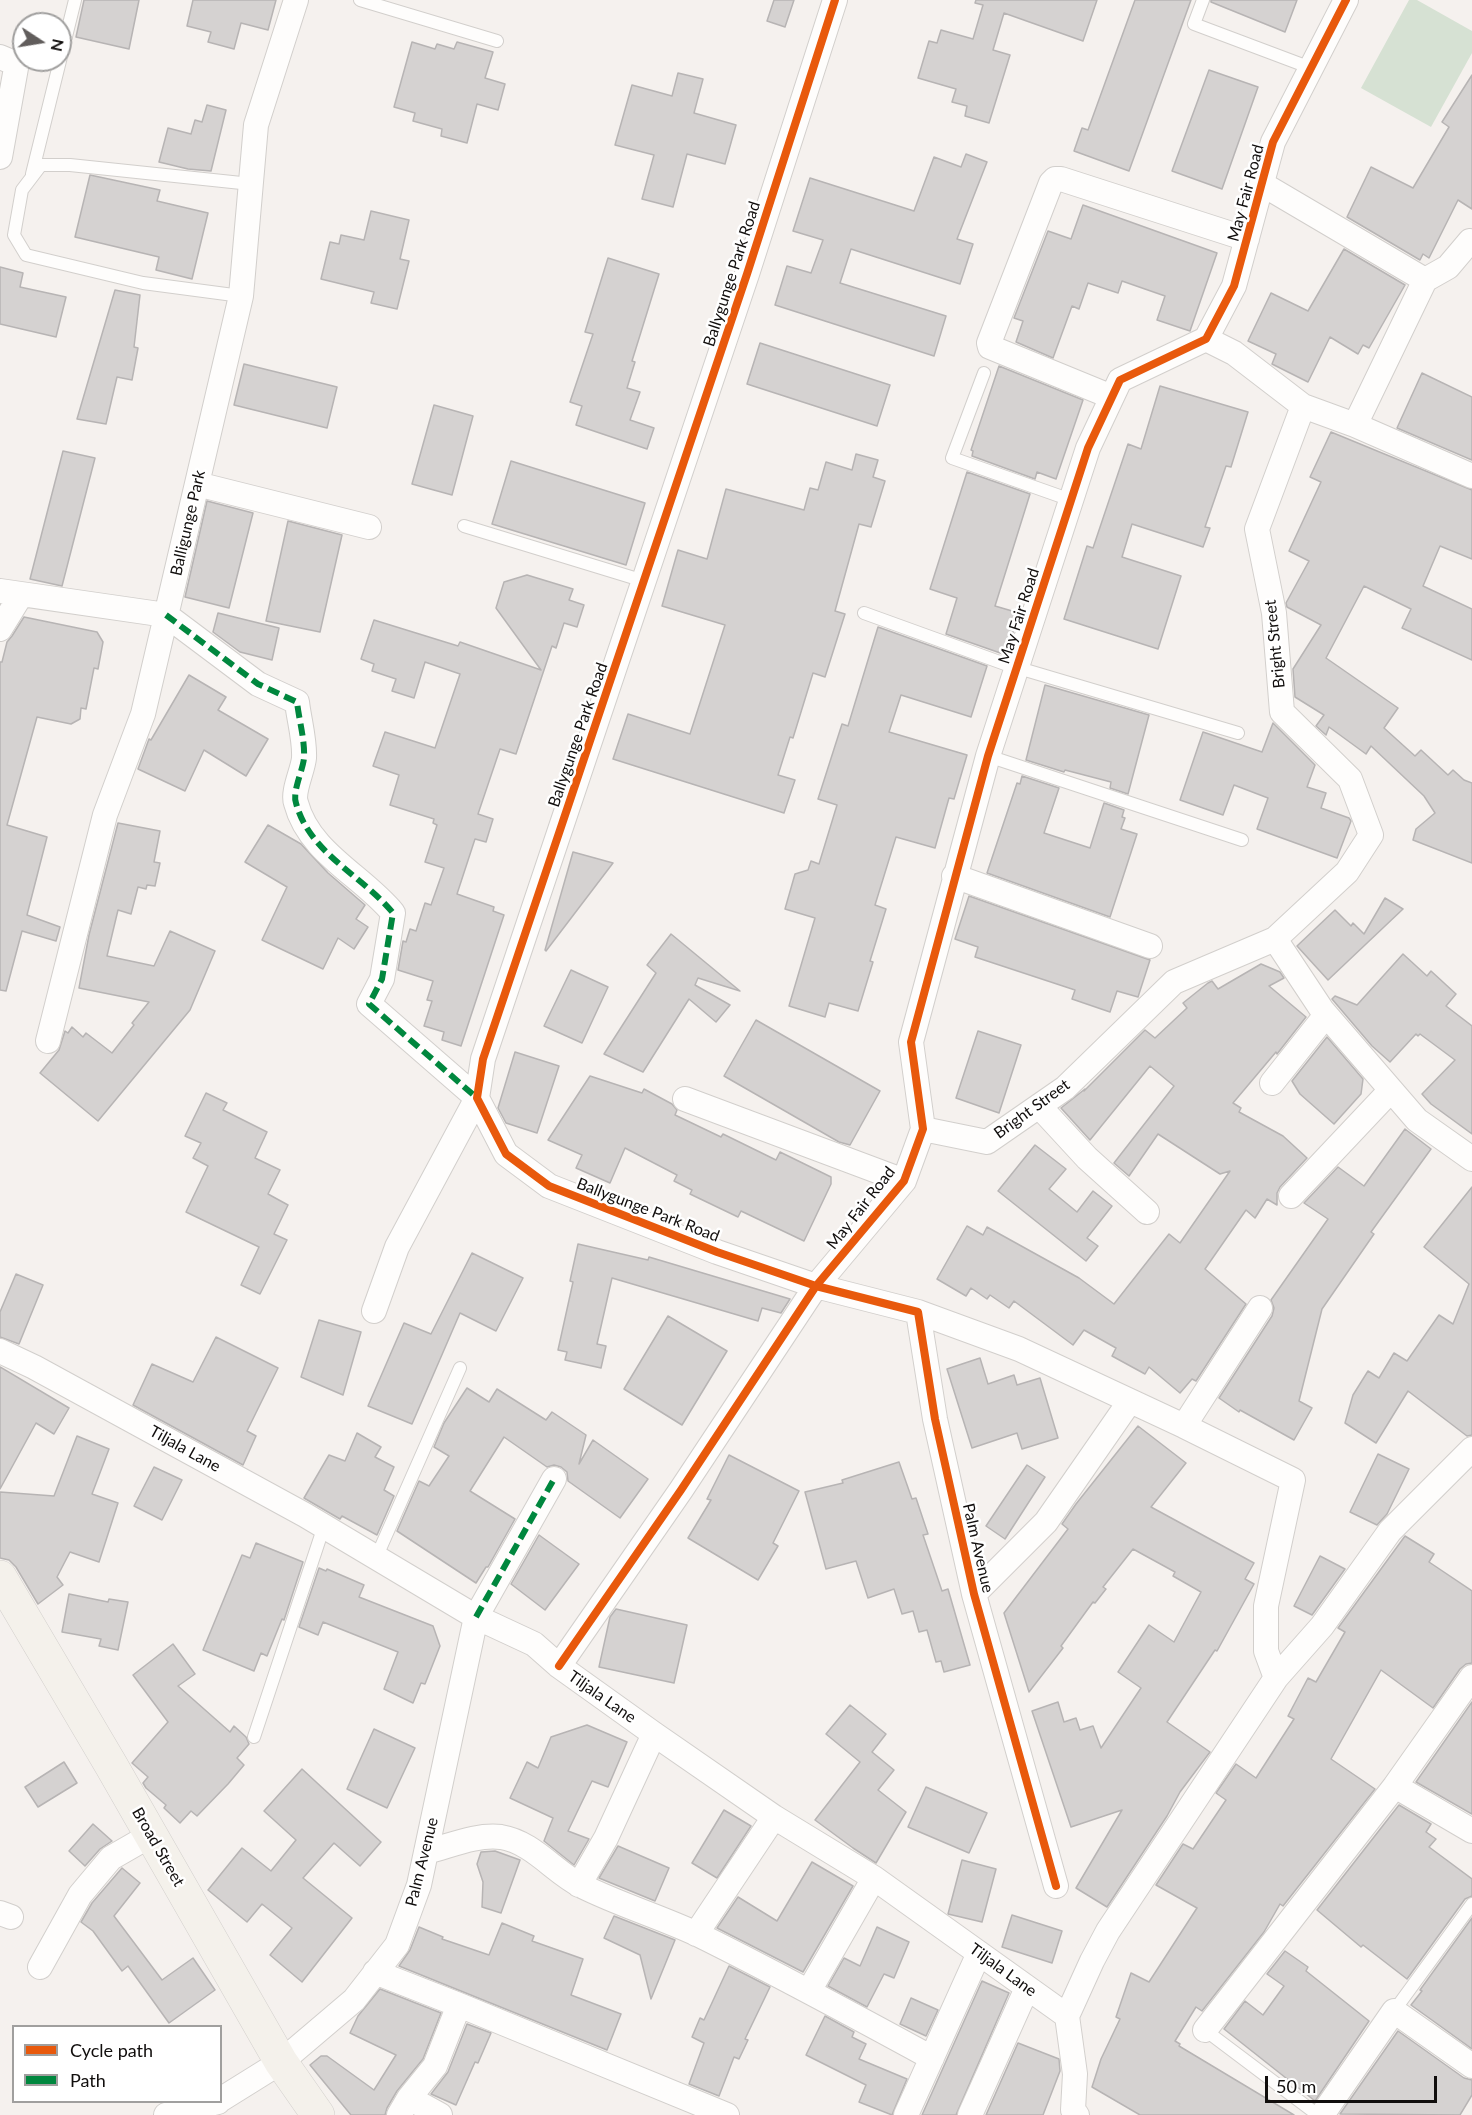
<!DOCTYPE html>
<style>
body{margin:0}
#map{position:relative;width:1472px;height:2115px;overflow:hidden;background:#f5f1ee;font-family:Lato,sans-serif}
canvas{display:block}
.legend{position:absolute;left:12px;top:2025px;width:210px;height:78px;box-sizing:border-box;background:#fff;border:2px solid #a09f9e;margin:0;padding:8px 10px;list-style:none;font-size:18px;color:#110e0d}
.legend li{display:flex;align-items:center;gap:12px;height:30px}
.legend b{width:30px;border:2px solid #a09f9e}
.north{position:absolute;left:12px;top:12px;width:60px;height:60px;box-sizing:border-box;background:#fff;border:2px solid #a09f9e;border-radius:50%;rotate:102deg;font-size:16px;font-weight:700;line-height:24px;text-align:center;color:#110e0d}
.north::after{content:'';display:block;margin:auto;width:21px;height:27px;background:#615d5c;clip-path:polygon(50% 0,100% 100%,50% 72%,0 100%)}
.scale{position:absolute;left:1265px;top:2076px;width:172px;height:27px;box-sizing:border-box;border:3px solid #110e0d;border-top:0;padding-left:8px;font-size:18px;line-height:21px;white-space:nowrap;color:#110e0d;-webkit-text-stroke:4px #fff;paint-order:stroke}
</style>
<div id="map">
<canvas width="1472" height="2115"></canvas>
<ul class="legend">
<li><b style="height:8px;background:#e8590c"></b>Cycle path</li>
<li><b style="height:8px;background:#00873e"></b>Path</li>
</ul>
<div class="north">N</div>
<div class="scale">50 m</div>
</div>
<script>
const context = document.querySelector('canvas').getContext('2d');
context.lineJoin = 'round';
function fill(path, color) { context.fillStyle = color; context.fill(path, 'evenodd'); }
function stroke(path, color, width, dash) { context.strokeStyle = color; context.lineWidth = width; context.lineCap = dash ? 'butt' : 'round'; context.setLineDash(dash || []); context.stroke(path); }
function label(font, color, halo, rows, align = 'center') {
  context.font = font + ' Lato,sans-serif'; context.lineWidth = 5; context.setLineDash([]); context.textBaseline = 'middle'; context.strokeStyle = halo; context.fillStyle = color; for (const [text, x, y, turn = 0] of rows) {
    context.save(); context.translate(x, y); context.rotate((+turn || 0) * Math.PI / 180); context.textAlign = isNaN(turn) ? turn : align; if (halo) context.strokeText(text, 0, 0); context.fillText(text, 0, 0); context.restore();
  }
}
const green = new Path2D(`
 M1409,0H1417L1472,31V53L1431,127L1361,88Z`);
const building = new Path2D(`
 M84,0H139L129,49L76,37Z
 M193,0H276L268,30L241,23L234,49L208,42L211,32L187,26Z
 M774,0H794L785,27L767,21Z
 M976,0H1097L1083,41L1004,13L993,50L1010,55L989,123L965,116L967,106L952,102L956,89L918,78L929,41L937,43L941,30L973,39L983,5L975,3Z
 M1135,0H1191L1129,171L1074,151L1082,128L1088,130Z
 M1211,0H1297L1285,32L1211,2Z
 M412,42L435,49L437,44L454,49L457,42L493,52L485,78L505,84L498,110L477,104L467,143L441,136L442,129L413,121L415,113L394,107Z
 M1209,70L1258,87L1222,189L1172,171Z
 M678,73L703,79L694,113L736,125L725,164L687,154L673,207L642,199L654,155L615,145L632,85L672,96Z
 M1472,75V209L1458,200L1429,258L1423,254L1420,260L1347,217L1371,167L1413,188L1449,127L1442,122Z
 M207,105L226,110L211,171L188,169L159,162L168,128L191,134L195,120L202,122Z
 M966,154L987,162L957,239L973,244L960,284L851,249L840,283L946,316L934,356L775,305L787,266L811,273L823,240L793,231L810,178L914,211L934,157L961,167Z
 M90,175L160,190L157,201L208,213L192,279L156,270L159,257L75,237Z
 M1083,205L1217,253L1190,331L1157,320L1165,296L1122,281L1118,293L1088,283L1079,309L1072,306L1053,358L1016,342L1023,321L1014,318L1048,231L1071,239Z
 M371,211L409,220L400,259L409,261L397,309L371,303L374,292L321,279L330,242L339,244L341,235L364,240Z
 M1344,249L1405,285L1369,348L1363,345L1358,354L1330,337L1308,382L1272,364L1276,354L1248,341L1271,293L1308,311Z
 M608,258L659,274L632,361L635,362L627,388L640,392L630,420L654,428L647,449L576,425L582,406L570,402L593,334L585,332Z
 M0,267L23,273L20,287L66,297L56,337L0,324Z
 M115,290L140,295L134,347L138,348L132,380L117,377L106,424L77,419Z
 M760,343L890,385L877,426L747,384Z
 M244,364L337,387L327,428L234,405Z
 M999,366L1083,400L1056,479L1037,472L1035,479L972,456L973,451L971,450Z
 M1422,373L1472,397V460L1397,428Z
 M1160,386L1248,412L1231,467L1226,466L1205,527L1210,528L1203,547L1132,524L1122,557L1181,576L1158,649L1064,619L1087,546L1093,548L1128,444L1141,449Z
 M434,405L473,416L452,495L412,484Z
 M1331,432L1472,490V559L1440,546L1423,586L1472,609V660L1402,628L1411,609L1364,586L1326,658L1398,708L1384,728L1415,756L1421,750L1448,775L1453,770L1464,780L1472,783V863L1413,840L1416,829L1435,813L1424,796L1371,746L1366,754L1329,727L1326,735L1316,726L1324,715L1295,697L1293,669L1321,625L1287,607L1286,603L1309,561L1289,551L1321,482L1310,477Z
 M63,451L95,458L62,586L30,579Z
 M856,454L878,460L873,477L885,481L871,527L859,524L835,611L845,614L825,677L813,673L793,738L790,737L778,775L795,780L784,813L613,759L628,714L690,734L725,625L662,606L678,550L707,559L726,489L804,510L810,488L818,490L826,462L852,470Z
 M511,461L645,503L626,565L492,524Z
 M967,472L1030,494L995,606L1019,613L1006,655L946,634L957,598L930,589Z
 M207,501L253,513L229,608L185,597Z
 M288,521L342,535L320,632L266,621Z
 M527,575L573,589L569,600L584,605L577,627L564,623L556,648L552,646L516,754L500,749L478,814L493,819L486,842L475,839L457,894L494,907L493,911L504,915L461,1046L442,1040L444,1032L424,1026L432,1001L427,1000L433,981L398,970L403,941L406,942L410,929L416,931L425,903L431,905L444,868L425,862L437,825L433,823L434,819L390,805L399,775L373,766L385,732L435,748L460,674L425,662L414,698L392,691L396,679L372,671L374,664L361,659L374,620L458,646L460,642L541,670L496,608L504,582Z
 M218,613L279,628L272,660L240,652L213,632Z
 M24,617L97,632L103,642L98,669L94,668L86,709L81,708L80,719L71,724L37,717L7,825L47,837L27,915L60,927L56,941L22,931L6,991L0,990V662H2L7,642L12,636Z
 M878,627L987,666L971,717L901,695L889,732L967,755L954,799L949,798L935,848L896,837L875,905L886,909L870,961L873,962L858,1011L829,1003L825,1017L789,1006L815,918L785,909L795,874L808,870L811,861L819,864L837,805L818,799L842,724L848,726Z
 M189,675L226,697L218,710L268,739L246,776L204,750L185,791L138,769L149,739L151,740Z
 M1045,685L1149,715L1128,794L1110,788L1111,782L1065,770L1064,772L1026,760Z
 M1273,723L1315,765L1307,787L1326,793L1321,808L1349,818L1351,821L1337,858L1257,829L1268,798L1234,785L1223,815L1180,800L1203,732L1262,752Z
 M1022,776L1059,788L1044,833L1090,848L1104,803L1124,810L1122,817L1125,818L1121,829L1137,834L1110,917L987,873L1017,783L1020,784Z
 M118,823L160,831L154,862L160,863L155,886L147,885L146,889L138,887L131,914L118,910L107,956L154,966L170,931L215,951L190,1010L98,1121L40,1073L59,1050L65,1031L68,1033L72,1027L83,1037L86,1033L112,1053L134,1025L132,1023L149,1002L79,988L89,935Z
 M268,825L301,844L328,873L365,905L356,919L368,927L354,949L338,938L323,969L262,940L287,887L245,862Z
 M573,852L613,863L546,951L545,950Z
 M969,896L1150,960L1138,997L1117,991L1110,1012L1072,999L1075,990L975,957L978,947L955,939Z
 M1385,898L1403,909L1328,980L1297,946L1335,910L1351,926L1353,923L1364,934Z
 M671,934L740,991L698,978L695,985L730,1005L716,1022L689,999L643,1072L604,1054L656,973L647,965Z
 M1403,954L1427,976L1431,971L1456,994L1446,1006L1472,1026V1134L1431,1104L1422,1094L1455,1060L1420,1034L1418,1036L1416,1034L1390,1062L1372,1046L1332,999L1335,996L1357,1005Z
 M1261,964L1280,972L1284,978L1269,986L1306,1017L1277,1054L1276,1052L1233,1103L1241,1108L1239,1112L1283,1136L1307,1158L1280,1187L1277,1193V1205L1267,1199L1255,1218L1246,1210L1205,1269L1246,1304L1196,1381L1192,1379L1180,1393L1149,1367L1145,1374L1112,1356L1116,1348L1084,1330L1073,1345L1014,1301L1009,1308L990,1295L987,1299L971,1288L966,1296L937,1279L967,1226L983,1235L987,1227L1079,1278L1114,1304L1169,1234L1180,1243L1230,1171L1220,1174L1158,1134L1129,1176L1114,1163L1174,1086L1150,1066L1090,1140L1061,1108L1085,1089L1084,1091L1145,1030L1155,1038L1187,1008L1183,1003L1208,983L1212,981L1218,989Z
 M571,970L608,987L582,1043L544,1026Z
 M756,1020L880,1091L850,1145L839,1142L724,1076Z
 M978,1031L1021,1045L999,1113L956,1098Z
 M1327,1037L1363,1079L1361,1094L1334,1124L1300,1094L1292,1081Z
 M515,1052L559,1066L537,1133L506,1123L498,1108Z
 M590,1076L642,1093L644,1089L672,1104L677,1110L675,1115L721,1137L723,1134L776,1160L780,1152L831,1177V1184L804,1241L741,1211L738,1217L690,1194L692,1190L674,1181L677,1175L625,1148L610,1183L576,1168L582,1155L548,1140Z
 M206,1093L227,1103L223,1110L267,1132L255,1158L280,1170L268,1194L288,1205L274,1234L287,1240L260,1294L241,1285L259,1247L186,1212L208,1166L193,1158L201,1143L185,1136Z
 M1405,1129L1431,1149L1371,1232L1374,1234L1322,1309L1299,1401L1312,1408L1294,1440L1240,1410L1239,1412L1219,1398L1272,1316L1274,1308L1271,1300L1328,1219L1304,1203L1338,1167L1364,1186Z
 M1035,1145L1066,1169L1049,1189L1077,1212L1093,1191L1112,1206L1087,1238L1098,1246L1086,1261L998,1191Z
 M1472,1187V1435L1467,1436L1408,1391L1376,1443L1345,1423L1353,1395L1368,1371L1379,1378L1394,1353L1407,1361L1439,1315L1453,1324L1469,1284L1424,1247Z
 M578,1244L648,1260L649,1257L790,1299L781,1313L762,1308L758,1321L612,1278L597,1344L606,1346L601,1368L565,1360L567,1352L558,1350L573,1282L570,1281Z
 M472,1253L523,1278L496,1331L460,1313L412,1424L368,1406L404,1323L431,1334Z
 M16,1274L43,1285L19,1344L0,1337V1312Z
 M668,1316L727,1351L682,1425L624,1389Z
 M319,1320L361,1332L343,1395L301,1377Z
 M216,1337L278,1368L247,1431L256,1436L243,1465L133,1405L152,1364L193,1382Z
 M980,1358L988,1384L1014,1375L1017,1385L1040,1378L1058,1438L1022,1449L1017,1433L972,1448L947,1369Z
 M0,1367L69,1408L54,1434L36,1423L0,1489Z
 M467,1388L489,1402L497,1389L546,1420L552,1412L586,1435L579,1464L593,1440L648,1479L620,1518L568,1481L567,1472L561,1467L554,1465L547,1467L504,1437L470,1491L515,1519L488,1567H486L476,1583L397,1531L419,1481L429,1486L449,1456L434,1447L444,1423Z
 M1138,1426L1186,1463L1151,1507L1254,1563L1245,1579L1254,1584L1217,1651L1215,1650L1167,1722L1210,1752L1180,1792L1167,1816L1107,1907L1076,1888L1122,1810L1071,1827L1032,1711L1058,1702L1064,1722L1076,1718L1080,1730L1093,1726L1101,1748L1141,1688L1118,1672L1149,1625L1174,1642L1201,1592L1173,1576L1175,1572L1133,1549L1103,1587L1106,1589L1095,1603L1093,1602L1061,1646L1063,1648L1029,1692L1004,1613L1068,1529L1062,1524L1076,1504Z
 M357,1433L381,1447L375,1457L394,1467L384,1490L394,1496L377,1535L342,1516L340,1519L304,1498L329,1455L345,1461Z
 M77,1436L109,1449L92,1494L118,1503L99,1562L70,1552L57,1577L63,1585L38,1604L16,1567L9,1560L0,1558V1492L54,1496Z
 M1378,1454L1409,1469L1387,1514L1377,1525L1350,1512Z
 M729,1455L799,1491L773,1543L778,1546L758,1580L688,1538L711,1500L707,1499Z
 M899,1462L912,1499L916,1498L928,1534L923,1535L942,1591L948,1589L970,1665L944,1672L941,1661L936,1662L927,1630L919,1632L913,1611L902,1614L894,1589L868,1598L856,1561L826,1569L805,1492L843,1483L842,1480Z
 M1027,1465L1045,1477L1005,1539L986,1526Z
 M154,1467L182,1480L162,1520L134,1506Z
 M539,1535L579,1564L545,1610L511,1584Z
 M1405,1536L1434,1554L1429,1562L1472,1591V1663L1466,1664L1460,1669L1433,1708L1381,1670L1331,1759L1375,1789L1283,1906L1280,1904L1264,1932L1202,2011L1196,2007L1175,2041L1180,2044L1179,2046L1294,2115H1140L1092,2087L1101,2059L1120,2019L1116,2017L1131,1973L1149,1982L1197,1908L1156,1885L1183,1844L1193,1849L1226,1800L1216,1793L1236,1764L1256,1778L1294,1719L1288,1716L1308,1678L1316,1682L1345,1632L1338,1628Z
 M256,1543L303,1562L284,1620L282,1619L267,1656L261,1653L254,1671L203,1650L242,1555L250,1558Z
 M1320,1556L1345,1569L1312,1615L1294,1606Z
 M319,1568L326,1571L327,1569L364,1585L359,1597L433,1626L440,1646L425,1684L421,1683L413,1703L384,1689L398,1652L323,1622L318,1635L299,1627Z
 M69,1594L108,1602L109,1599L128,1602L118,1650L99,1646L101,1639L62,1632Z
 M616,1609L687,1625L674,1683L599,1667L610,1617Z
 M173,1644L195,1674L178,1686L230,1732L234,1726L246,1737L249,1744L237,1758L244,1765L228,1784L197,1816L191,1811L180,1823L164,1808L166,1805L146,1788L143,1783L148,1777L132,1763L168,1722L133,1675Z
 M1472,1702V1814L1416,1782Z
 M850,1705L886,1734L872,1752L894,1770L878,1790L906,1812L876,1863L853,1848L815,1820L860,1762L826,1734Z
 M587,1725L627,1742L608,1787L592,1781L568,1831L589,1839L574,1865L544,1841L553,1818L510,1798L527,1762L538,1768L551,1737Z
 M374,1729L415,1748L387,1808L347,1789Z
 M64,1762L77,1783L38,1807L25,1787Z
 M302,1769L381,1842L360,1866L334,1843L303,1878L352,1918L302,1982L270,1955L292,1928L262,1904L247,1922L208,1890L242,1848L271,1871L296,1840L264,1811Z
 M926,1787L987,1813L969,1853L908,1827Z
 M1399,1805L1431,1824L1426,1832L1436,1839L1429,1847L1472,1879V1896L1465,1899L1407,1979L1363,1945L1361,1947L1317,1910Z
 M724,1810L751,1826L717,1878L692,1863Z
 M93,1824L112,1841L100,1849L85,1866L69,1851Z
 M618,1846L669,1868L655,1901L599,1878Z
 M495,1851L520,1860L501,1913L482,1907L483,1882L477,1864L481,1852Z
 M962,1860L996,1869L982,1922L948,1914Z
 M812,1862L853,1886L803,1972L717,1928L738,1897L777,1921Z
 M122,1868L140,1883L114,1916L162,1980L193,1958L215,1990L169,2023L128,1966L122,1971L93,1931L81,1922L92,1903Z
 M1012,1915L1062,1931L1052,1963L1002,1947Z
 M614,1916L675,1940L651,1999L640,1955L604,1938Z
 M1472,1918V2049L1411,2005L1422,1991L1420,1990Z
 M502,1923L534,1936L532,1941L583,1959L571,1995L621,2014L607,2050L399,1966L410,1950L419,1927L443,1937L442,1939L489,1955Z
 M877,1927L909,1942L894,1978L884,1974L867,2007L828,1986L844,1958L860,1966Z
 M1285,1951L1308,1967L1306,1971L1369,2021L1315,2101L1224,2029L1245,2001L1263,2015L1284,1986L1267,1974Z
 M729,1966L770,1987L745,2039L748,2040L739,2059L734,2057L719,2096L689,2084L704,2043L692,2037L700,2018L704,2020Z
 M982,1981L1009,1993L956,2115H922Z
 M380,1989L441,2013L423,2059L397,2091L387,2108L385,2115H351L310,2065L321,2056H327L374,2090L396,2055L350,2033L358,2016Z
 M911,1998L938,2010L926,2036L900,2024Z
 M825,2016L854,2032L852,2037L866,2044L859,2059L907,2079L892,2115L859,2102L866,2085L806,2055Z
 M467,2024L491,2033L478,2063L475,2062L456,2105L431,2094L448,2072Z
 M1398,2031L1464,2078L1472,2080V2095L1460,2115L1340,2114Z
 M1018,2043L1059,2059L1060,2071L1043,2115H986Z`);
const lane = new Path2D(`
 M360,0L497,41
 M1203,0L1194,24L1311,68
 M32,174L75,0
 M241,296L143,283L26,255L14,235L22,190L41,165H70L251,184
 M984,373L952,458L1071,500
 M464,526L644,581
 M864,613L1005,664L1238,733
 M988,756L1242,840
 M376,1558L460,1368
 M254,1737L324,1526
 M1394,2011L1472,1904
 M1205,2030L1318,2115`);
const street = new Path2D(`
 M835,0L747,274L483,1059L477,1098L506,1154L549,1186L717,1252L816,1286L918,1312L935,1419L974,1594L1056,1886
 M0,57L12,62L16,68L0,157
 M1262,184L1425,280
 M1112,397L990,347L989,343L1051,183L1055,179H1061L1247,239
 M1303,406L1355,425L1472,476
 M1355,425L1425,280L1448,267L1470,241
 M197,484L369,527
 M0,591L166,615L258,684L297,702C299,720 305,740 304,758C303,770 292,792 296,803C309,853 363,876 393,913L382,979L369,1004L477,1098L397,1247L374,1311
 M0,629L21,595
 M954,876L1150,946
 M1275,939L1322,1010L1417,1120L1472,1159
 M48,1041L105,815L143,714L241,296L256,125L296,0
 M1272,1083L1326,1015
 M685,1099L904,1181
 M1039,1106L1087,1158L1147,1212
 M923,1129L987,1142L1065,1088L1174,982L1275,939L1347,872L1371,835L1350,779L1282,712L1274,613L1257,529L1303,406L1234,353L1206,339
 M1291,1196L1391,1090
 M918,1312L1019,1349L1184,1426L1293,1480L1266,1606V1651L1276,1678
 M0,1351L34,1367L305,1515L476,1617L534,1644L559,1666L654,1734L774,1817L874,1878L1067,2016L1075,2074L1073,2110L1077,2115
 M1184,1426L1260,1308
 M974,1594L1046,1522L1130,1401
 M559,1666L681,1490L816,1286L904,1181L923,1129L911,1042L988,756L1088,448L1120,380L1206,339L1234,286L1273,142L1346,0
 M1395,1786L1472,1831
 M426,1852C450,1846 476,1834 501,1837C533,1842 555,1873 582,1886C620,1905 661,1917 699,1935C778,1974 855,2016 932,2058
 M579,1885L606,1838L654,1734
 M0,1913L11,1917
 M696,1934L774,1817
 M40,1967L80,1895L111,1858L151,1835
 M375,1972L459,2005L727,2115
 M809,1991L874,1878
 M1067,2016L1092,1961L1108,1931L1276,1678L1322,1626L1390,1531L1472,1449
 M1205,2030L1395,1786L1472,1677
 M409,2098L440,2115
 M220,2100L281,2062L354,2000L397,1945L419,1885L476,1617L554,1479
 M166,2115L218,2102
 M399,2115L409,2098L435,2066L459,2005
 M906,2115L979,1953
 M970,2115L1027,1988
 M1322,2115L1394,2011L1472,2066`);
const secondary = new Path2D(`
 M0,1577L111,1765L281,2062L318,2115`);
const quiet = new Path2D(`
 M166,615L258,684L297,702C299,720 305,740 304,758C303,770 292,792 296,803C309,853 363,876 393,913L382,979L369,1004L477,1098
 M476,1617L554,1479`);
const cycleway = new Path2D(`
 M835,0L747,274L483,1059L477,1098L506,1154L549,1186L717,1252L816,1286L918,1312L935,1419L974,1594L1056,1886
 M559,1666L681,1490L816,1286L904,1181L923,1129L911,1042L988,756L1088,448L1120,380L1206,339L1234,286L1273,142L1346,0`);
const streetNames = [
 ["May Fair Road",1246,193,-75],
 ["Ballygunge Park Road",732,274,-72],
 ["Balligunge Park",188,523,-77],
 ["May Fair Road",1019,616,-72],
 ["Bright Street",1275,644,-96],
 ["Ballygunge Park Road",578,735,-71],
 ["Bright Street",1032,1109,-36],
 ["May Fair Road",861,1208,-52],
 ["Ballygunge Park Road",648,1210,21],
 ["Tiljala Lane",185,1449,29],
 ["Palm Avenue",978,1548,77],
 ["Tiljala Lane",602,1697,35],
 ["Broad Street",158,1847,60],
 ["Palm Avenue",422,1862,-76],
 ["Tiljala Lane",1003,1970,36]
];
fill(green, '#d6e1d3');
fill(building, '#d5d2d1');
stroke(building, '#b7b4b4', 1.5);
stroke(lane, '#d2cfcc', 14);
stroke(street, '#d2cfcc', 26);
stroke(secondary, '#d2cfcc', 34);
stroke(lane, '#fefdfc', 12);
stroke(street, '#fefdfc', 24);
stroke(secondary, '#f4f1eb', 33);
stroke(quiet, '#00873e', 6, [12, 6]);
stroke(cycleway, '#e8590c', 8);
label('16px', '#110e0d', '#fff', streetNames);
</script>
